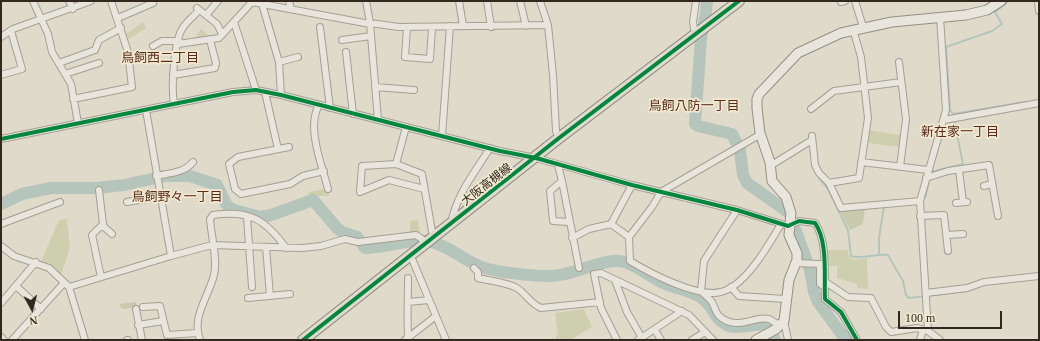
<!DOCTYPE html>
<meta charset="utf-8">
<style>
body{margin:0}
#map{position:relative;width:1040px;height:341px;overflow:hidden;background:#e0dacb;font-family:Georgia,serif}
canvas{display:block}
.frame{position:absolute;inset:0;border:2px solid #32281e;pointer-events:none}
.north{position:absolute;left:12px;top:289px;width:40px;height:40px;-webkit-text-stroke:3px #f1e8d0;paint-order:stroke;rotate:173deg;font-size:11px;font-weight:700;line-height:16px;text-align:center;color:#32281e}
.north::after{content:'';display:block;margin:auto;width:14px;height:18px;background:#32281e;clip-path:polygon(50% 0,100% 100%,50% 72%,0 100%)}
.scale{position:absolute;left:898px;top:311px;width:104px;height:18px;box-sizing:border-box;border:2px solid #32281e;border-top:0;padding-left:5px;font-size:12px;line-height:14px;white-space:nowrap;color:#32281e;-webkit-text-stroke:3px #f1e8d0;paint-order:stroke}
</style>
<div id="map">
<canvas width="1040" height="341"></canvas>
<div class="frame"></div>
<div class="north">N</div>
<div class="scale">100 m</div>
</div>
<script>
const context = document.querySelector('canvas').getContext('2d');
context.lineJoin = 'round';
function fill(path, color) { context.fillStyle = color; context.fill(path, 'evenodd'); }
function stroke(path, color, width, dash) { context.strokeStyle = color; context.lineWidth = width; context.lineCap = dash ? 'butt' : 'round'; context.setLineDash(dash || []); context.stroke(path); }
function label(font, color, halo, rows, align = 'center') {
  context.font = font + ' Georgia,"Noto Sans JP",serif'; context.lineWidth = 3.5; context.setLineDash([]); context.textBaseline = 'middle'; context.strokeStyle = halo; context.fillStyle = color; for (const [text, x, y, turn = 0] of rows) {
    context.save(); context.translate(x, y); context.rotate((+turn || 0) * Math.PI / 180); context.textAlign = isNaN(turn) ? turn : align; if (halo) context.strokeText(text, 0, 0); context.fillText(text, 0, 0); context.restore();
  }
}
const green = new Path2D(`
 M143,22L146,28L129,39L126,34Z
 M201,29L211,38L193,41Z
 M869,130L901,135L899,147L868,143Z
 M325,189L328,190L329,196H309L308,192Z
 M67,219L70,248L61,275L49,265L41,261L59,220Z
 M418,220L420,232L410,233V221Z
 M827,250H848L849,257L853,260L867,258L868,289L857,288V284L837,278V266H826Z
 M584,309L592,327L570,340H556V335H558L555,313Z`);
const cemetery = new Path2D(`
 M865,208L863,224L850,230L840,210Z
 M136,302L137,307L122,309L119,304Z`);
const stream = new Path2D(`
 M953,114L1025,102
 M931,172L963,164L953,114L950,110L946,47L992,31L1002,24L995,12L1009,1
 M819,178L828,189L848,230L851,256C862,260 876,253 888,255L903,281L906,295L909,298L968,291
 M925,198L929,182
 M879,254V238L884,206`);
const river = new Path2D(`
 M707,1L706,12L701,39L695,124L698,126L732,134L740,150L743,175L747,183L788,212
 M1,204L22,194L51,188H96L124,185L165,176H190L217,185L226,204L231,209L260,217L271,215L313,200L337,228L342,232L357,237L365,248C383,248 414,238 429,241C447,245 461,258 477,265C490,272 533,276 549,276C570,277 603,258 620,261C638,264 651,279 668,285C680,290 694,291 704,300C714,308 715,321 729,326C743,330 755,322 768,325L775,340
 M796,231L810,270L814,292L818,302L846,340`);
const street = new Path2D(`
 M33,1L48,34L52,52L71,84L78,123
 M69,1L73,9
 M289,1L291,9
 M366,1L370,23L378,120
 M459,1L463,26
 M487,1L491,27
 M520,1L526,26
 M540,1L548,25
 M855,1L863,27
 M1038,1L1039,11
 M841,2L845,1
 M262,4L279,62L281,95
 M197,8L217,24L222,34
 M206,15L218,1
 M940,17L946,110L920,201L928,331L940,340
 M118,18L153,3
 M234,22L256,90
 M370,23L399,27L548,25L553,75L556,131L559,138
 M320,27L330,108
 M407,27L405,57L430,59L432,27
 M695,35L693,22L696,1
 M1,37L13,29L91,1
 M342,40L371,36
 M178,44L219,38L252,2L370,24
 M153,46L162,41H179
 M346,52L353,114
 M279,62L298,57
 M899,62L906,119L900,167
 M59,63L95,50L99,40L121,28
 M65,74L99,63
 M1,75L22,69L11,31
 M173,75L215,68L216,63L210,40
 M375,87L414,90
 M265,92L278,149
 M73,99L132,87L128,52L111,1
 M174,104C171,87 174,43 182,29C186,22 194,16 199,10
 M319,105C306,127 322,165 328,189
 M811,109L834,91L901,82
 M146,110L171,256
 M944,120L1039,103
 M761,134L661,192L652,207L629,237L630,261C650,273 697,298 721,292C746,286 769,244 781,224
 M442,136L450,26
 M812,136L815,165L819,173L829,183L841,208L920,201
 M1,139L233,92L256,90L281,95L500,151L536,158L632,185L737,210L788,226L799,221L815,223C828,241 824,276 825,299L841,312L857,340
 M289,147L238,157L229,164L235,189L241,194L290,184L303,176L324,171
 M861,162L928,170
 M396,164L406,127
 M558,165L562,181L550,191L553,221L569,222
 M770,166L812,140
 M959,170L963,202
 M156,176C170,173 184,173 193,162
 M926,178L948,171L989,165L998,216
 M562,181L579,268
 M829,183L859,178L868,118L861,57L853,29
 M984,186L992,184
 M424,189L389,180L360,192L362,166L396,164L422,174L433,237
 M99,190L103,224L92,235L101,277
 M127,202L160,197
 M956,203L967,202
 M737,210L704,261L701,291C705,295 709,298 712,302C715,307 715,312 719,316C737,332 755,315 769,319C773,321 777,324 780,326
 M920,216L944,215L948,251
 M247,217L252,287
 M1,224L60,202
 M451,224C456,195 475,172 490,148
 M611,224L632,185
 M102,225L112,234
 M947,235L963,234
 M572,238L589,229L611,224L629,237
 M1,246L14,256L49,268L69,287L171,256L212,245L302,248L321,246L345,239L358,242L416,235L426,242
 M266,247L270,296
 M410,254L446,340
 M796,263L820,264V284L825,287
 M474,268L478,272V278C490,281 506,282 517,288C526,294 531,304 541,308L600,302
 M408,278C408,298 407,317 408,337
 M615,280L627,312L642,338
 M824,281L848,297L871,298L886,327L891,332L917,328L928,331
 M16,286L41,309
 M69,287L85,340
 M731,287L739,296L785,299
 M926,293L967,288L984,282L1039,276
 M248,298L290,294
 M408,302L429,300
 M1,303L36,262
 M143,307L160,306L167,335L198,333
 M136,309L142,340
 M784,321L788,340
 M138,325L163,321
 M655,330L661,340
 M1,337L4,340
 M12,340L64,283
 M127,340H128
 M200,340C191,317 209,296 214,275C218,260 211,235 210,219L213,215C249,210 265,219 286,248
 M405,340L436,316
 M617,340L601,308L594,274L601,273L689,315L713,340
 M638,340L682,311
 M692,340L705,332
 M920,340L923,330`);
const secondary = new Path2D(`
 M756,340L776,329L784,321L789,280L797,260V253L789,235L791,213L789,207L786,197L772,181L770,162L760,133L757,108V99L759,94L798,53L841,33L892,22L966,15L987,10L1001,1`);
const primary = new Path2D(`
 M303,340L559,138L739,1`);
const cycleway = new Path2D(`
 M1,139L233,92L256,90L281,95L500,151L536,158L632,185L737,210L788,226L799,221L815,223C828,241 824,276 825,299L841,312L857,340
 M303,340L559,138L739,1`);
const streetNames = [
 ["大阪高槻線",486,184,-38]
];
const neighbourhoodNames = [
 ["鳥飼西二丁目",160,57],
 ["鳥飼八防一丁目",694,105],
 ["新在家一丁目",960,131],
 ["鳥飼野々一丁目",177,196]
];
fill(green, '#cecfae');
fill(cemetery, '#c9c9ad');
stroke(stream, '#b6c5bc', 2);
stroke(river, '#b6c5bc', 12);
stroke(street, '#a59f94', 8);
stroke(secondary, '#958f84', 11);
stroke(primary, '#8b857b', 12);
stroke(street, '#e8e5dc', 6);
stroke(secondary, '#e8e5dc', 9);
stroke(primary, '#e0dbce', 10);
stroke(cycleway, '#00873e', 4);
label('12px', '#32281e', '#f1e8d0', streetNames);
label('13px', '#5b2d21', '#f1e8d0', neighbourhoodNames);
</script>
